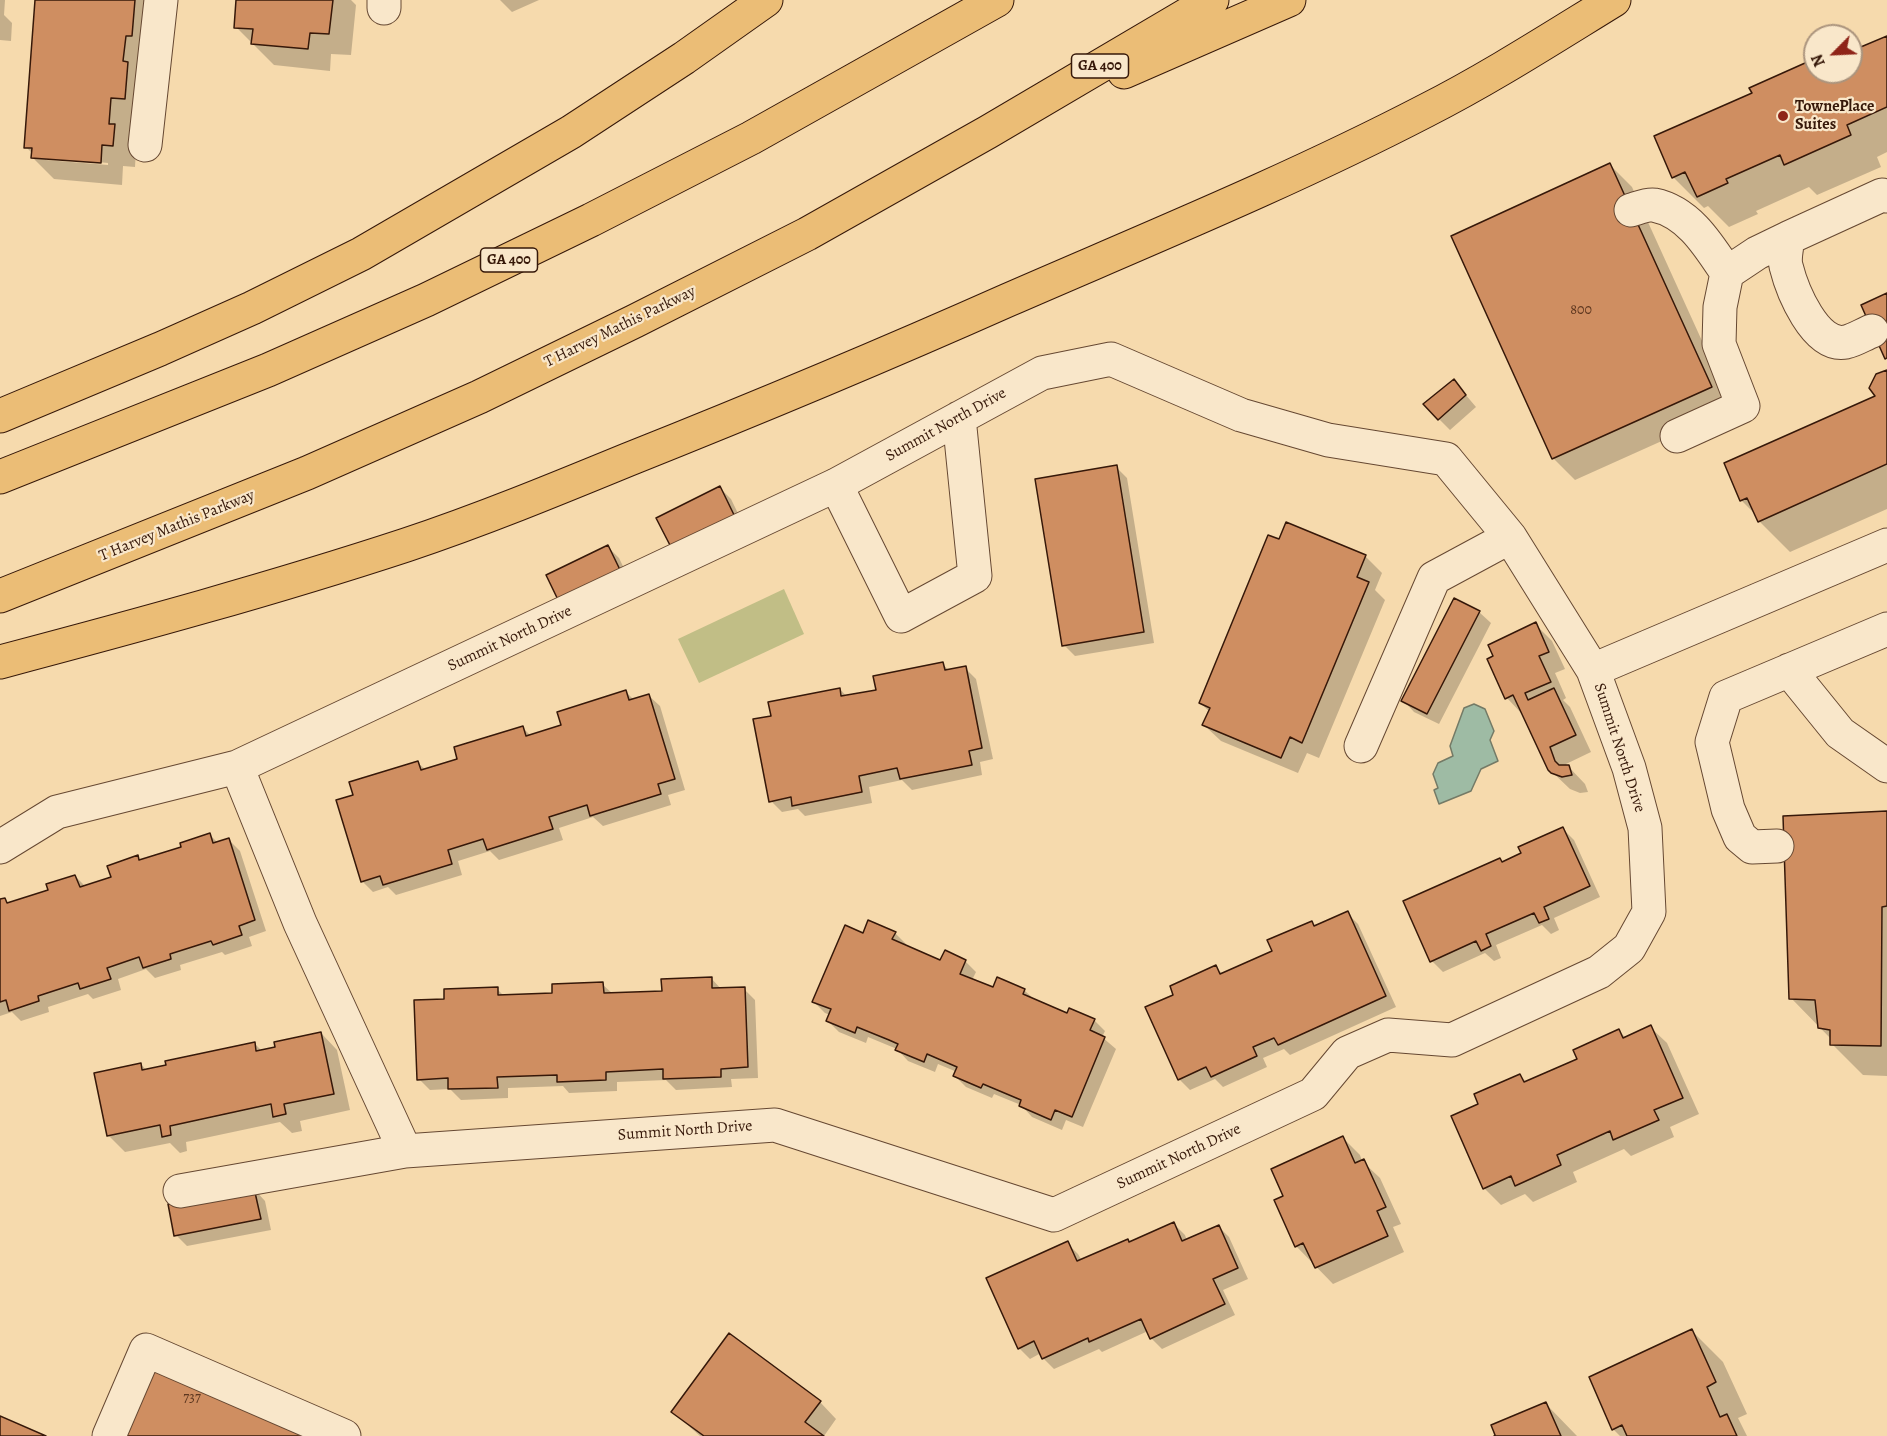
<!DOCTYPE html>
<style>
body{margin:0}
#map{position:relative;width:1887px;height:1436px;overflow:hidden;background:#f6daad;font-family:Alegreya,serif}
canvas{display:block}
.north{position:absolute;left:1803px;top:24px;width:60px;height:60px;box-sizing:border-box;background:#f9e7ca;border:2px solid #ab947d;border-radius:50%;rotate:246deg;font-size:16px;font-weight:700;line-height:24px;text-align:center;color:#361809}
.north::after{content:'';display:block;margin:auto;width:21px;height:27px;background:#8f2418;clip-path:polygon(50% 0,100% 100%,50% 72%,0 100%)}
</style>
<div id="map">
<canvas width="1887" height="1436"></canvas>
<div class="north">N</div>
</div>
<script>
const context = document.querySelector('canvas').getContext('2d');
context.lineJoin = 'round';
function fill(path, color) { context.fillStyle = color; context.fill(path, 'evenodd'); }
function stroke(path, color, width, dash) { context.strokeStyle = color; context.lineWidth = width; context.lineCap = dash ? 'butt' : 'round'; context.setLineDash(dash || []); context.stroke(path); }
function label(font, color, halo, rows, align = 'center') {
  context.font = font + ' Alegreya,serif'; context.lineWidth = 4.5; context.setLineDash([]); context.textBaseline = 'middle'; context.strokeStyle = halo; context.fillStyle = color; for (const [text, x, y, turn = 0] of rows) {
    context.save(); context.translate(x, y); context.rotate((+turn || 0) * Math.PI / 180); context.textAlign = isNaN(turn) ? turn : align; if (halo) context.strokeText(text, 0, 0); context.fillText(text, 0, 0); context.restore();
  }
}
const green = new Path2D(`
 M784,589L804,634L699,683L678,639Z`);
const water = new Path2D(`
 M1474,704L1485,709L1494,731L1490,740L1498,761L1481,769L1471,791L1439,804L1434,790L1438,788L1433,774L1438,763L1453,756L1450,746L1464,708Z`);
const shadow = new Path2D(`
 M0,0H5L4,15L12,23L11,41L0,40Z
 M37,0H145L135,167L123,166L122,185L54,179L32,157L33,154L26,147ZM46,157L108,163V165L46,160Z
 M237,0H351L356,5L351,55L331,54L330,71L274,65L236,27Z
 M500,0H539L512,12Z
 M1887,37V152L1877,157L1881,167L1817,195L1809,187L1756,211L1758,214L1729,227L1708,206L1704,208L1673,177L1754,94L1814,61L1815,72H1851V49L1857,51Z
 M1610,165L1632,187L1733,409L1575,480L1553,458Z
 M1887,371V509L1790,552L1759,521L1756,515L1741,500L1878,396Z
 M1454,381L1476,407L1450,430L1439,419Z
 M1116,467L1127,478L1154,643L1075,656L1064,645Z
 M720,488L731,499L747,532L686,563Z
 M1280,541L1365,556L1382,573L1375,590L1385,600L1319,758L1307,753L1298,773L1221,741L1204,725L1210,712L1200,703Z
 M608,547L619,558L633,587L573,617Z
 M1455,600L1479,612L1491,623L1439,724L1414,712L1403,700Z
 M1535,624L1552,641L1565,669L1555,673L1566,698L1563,700L1570,707L1591,752L1566,764L1585,784L1588,792L1580,793L1570,789L1549,769L1523,715L1507,698Z
 M942,664L950,671L965,668L976,679L993,759L980,762L982,775L912,790L902,780L869,787L872,803L805,816L798,809L782,812L771,801L772,717L840,689L847,697L877,691Z
 M626,692L634,700L648,695L660,706L685,790L668,795L671,805L603,826L593,817L559,828L563,840L499,860L490,851L458,861L462,875L396,895L388,887L373,892L362,881L355,796L418,763L426,770L459,760L522,727L531,736L563,726Z
 M1887,812V1076L1863,1075L1832,1044V1040L1791,998Z
 M1563,829L1574,840L1600,897L1554,918L1559,930L1551,934L1542,925L1496,945L1501,958L1494,961L1485,953L1443,972L1432,961L1503,863L1523,854Z
 M210,835L218,843L229,840L240,851L266,931L249,937L252,946L225,955L222,952L180,965L181,970L155,978L146,969L118,979L121,990L93,999L88,994L48,1007L49,1012L21,1021L12,1012L0,1016V901L5,899L9,904L50,891L75,876L86,887L113,878L137,857L141,861L183,848Z
 M1347,913L1358,924L1396,1007L1290,1055L1284,1049L1263,1058L1267,1067L1223,1087L1215,1079L1190,1090L1179,1079L1175,995L1215,967L1223,974L1274,952L1312,922L1316,927Z
 M895,933L906,944L905,946L941,962L965,961L976,972L972,980L994,989L1024,990L1036,1001L1067,1015L1094,1020L1105,1031L1102,1037L1116,1049L1083,1127L1066,1120L1062,1130L1032,1117L1021,1105L994,1094L992,1098L966,1087L955,1076L957,1072L938,1064L935,1072L908,1061L897,1049L868,1037L866,1043L839,1032L828,1021L830,1015L825,1013L814,1002L863,935Z
 M711,978L722,990L744,989L755,1000L758,1078L731,1079L732,1087L676,1090L666,1080L617,1082V1091L569,1093L563,1086L508,1088V1098L461,1100L450,1089L430,1090L419,1079L446,1000L497,989L505,997L554,995L602,984L613,994L663,992Z
 M1650,1027L1667,1043L1699,1114L1670,1127L1674,1137L1631,1156L1624,1149L1573,1172L1577,1182L1533,1202L1525,1194L1501,1205L1484,1188L1480,1105L1520,1075L1527,1083L1579,1059L1619,1031L1626,1038Z
 M321,1033L337,1050L350,1110L300,1121L302,1131L292,1133L280,1122L186,1142L187,1151L180,1153L170,1143L125,1152L109,1136L141,1064L146,1070L254,1043L262,1051Z
 M1343,1138L1360,1155L1362,1161L1380,1178L1401,1224L1393,1227L1404,1252L1333,1284L1296,1246L1285,1197Z
 M254,1189L265,1201L271,1230L187,1246L176,1235Z
 M1174,1224L1185,1235L1187,1241L1218,1226L1229,1237L1248,1279L1223,1290L1235,1315L1162,1349L1151,1338L1148,1331L1102,1352L1099,1349L1054,1369L1043,1358L1041,1353L1030,1359L1019,1348L1067,1243L1078,1254L1082,1261L1130,1243Z
 M1692,1331L1723,1362L1747,1414L1738,1418L1747,1436H1620L1613,1429Z
 M820,1402L836,1419L824,1436H700L673,1412Z
 M1545,1403L1577,1436H1497Z`);
const building = new Path2D(`
 M35,0H135L132,36H126L123,61L128,62L125,99L111,98L109,124H115L113,146L102,145L101,163L31,158L32,148H24Z
 M236,0H333L329,34L310,33L308,49L251,44L253,29L234,28Z
 M1887,36V107L1847,125L1851,135L1784,165L1780,155L1726,179L1728,183L1697,197L1685,172L1672,178L1654,136L1752,93L1749,88L1814,59L1815,72H1851V48L1855,46L1856,49Z
 M1610,163L1712,387L1552,459L1451,236Z
 M1887,293V358L1885,359L1861,305Z
 M1887,370V464L1758,522L1747,498L1740,501L1724,463L1875,396L1869,388L1876,374Z
 M1454,379L1466,395L1438,420L1423,404Z
 M1117,465L1144,632L1062,646L1035,479Z
 M720,486L737,521L674,553L656,518Z
 M1286,522L1366,555L1357,577L1369,582L1302,743L1290,737L1281,758L1202,725L1210,708L1199,703L1268,535L1279,539Z
 M608,545L623,576L561,606L546,575Z
 M1454,598L1480,611L1427,714L1401,701Z
 M1536,622L1549,652L1539,656L1551,682L1525,693L1528,700L1554,688L1576,735L1550,747L1555,761L1559,765H1569L1572,775L1562,777L1551,773L1548,770L1513,695L1505,699L1487,659L1493,656L1488,645Z
 M943,662L945,670L966,666L982,748L969,751L972,765L900,779L897,768L859,776L862,792L792,806L791,797L769,802L753,719L771,716L768,702L840,688L841,696L876,690L873,676Z
 M626,690L629,700L649,694L675,779L658,784L661,794L590,816L587,805L549,817L553,829L487,850L483,839L448,850L452,864L383,885L380,876L361,882L336,800L353,795L349,782L418,761L421,770L457,759L454,747L523,726L526,736L561,725L557,712Z
 M1887,811V906L1882,907L1881,1046L1830,1045V1030L1818,1028L1815,1000L1789,999L1783,816Z
 M1563,827L1590,886L1544,907L1549,919L1539,923L1534,913L1486,934L1491,946L1481,951L1476,941L1430,962L1403,901L1500,858L1502,862L1521,853L1518,847Z
 M210,833L213,843L229,838L255,920L239,926L242,935L213,945L211,941L170,954L171,959L143,968L139,957L107,968L111,979L80,989L78,983L38,996L39,1001L9,1011L6,1000L0,1002V899L5,898L7,903L48,890L46,884L75,875L80,887L111,877L107,866L138,855L139,860L181,847L180,843Z
 M1348,911L1386,996L1278,1045L1274,1038L1253,1047L1257,1056L1211,1077L1206,1067L1178,1080L1145,1007L1173,995L1170,986L1216,965L1220,974L1272,951L1267,940L1312,921L1314,926Z
 M868,920L896,932L892,939L940,960L945,950L966,960L960,974L993,987L997,977L1025,989L1023,994L1067,1013L1069,1008L1095,1019L1090,1030L1105,1037L1072,1117L1055,1110L1051,1120L1019,1106L1021,1100L983,1084L981,1088L953,1076L957,1067L927,1054L924,1062L895,1050L898,1044L889,1040L857,1027L855,1033L826,1021L831,1009L812,1002L845,925L863,933Z
 M712,977V988L745,987L748,1067L721,1069V1077L663,1079V1069L606,1072V1080L557,1082V1075L497,1077L498,1088L448,1089V1078L417,1080L414,1000L444,999V989L498,987V995L552,993V984L603,982L604,993L662,991L661,979Z
 M1651,1025L1683,1098L1654,1110L1659,1120L1613,1140L1610,1131L1557,1155L1561,1165L1515,1186L1511,1176L1483,1189L1451,1116L1478,1104L1474,1094L1520,1074L1524,1082L1577,1059L1573,1050L1619,1029L1623,1038Z
 M321,1032L334,1094L284,1104L286,1114L273,1117L271,1104L170,1126L171,1135L162,1137L160,1125L107,1136L94,1073L141,1063L142,1070L166,1065L165,1061L255,1042L256,1051L275,1047L274,1042Z
 M1343,1136L1355,1163L1364,1159L1386,1207L1377,1211L1388,1236L1315,1268L1303,1243L1295,1247L1274,1200L1283,1196L1271,1169Z
 M254,1188L261,1219L174,1236L168,1204Z
 M1174,1222L1182,1241L1219,1225L1238,1268L1213,1279L1225,1304L1150,1339L1141,1319L1089,1342L1088,1338L1042,1359L1034,1341L1018,1349L986,1278L1068,1241L1077,1261L1128,1239L1129,1242Z
 M1692,1329L1716,1382L1707,1387L1720,1417L1727,1414L1737,1436H1627L1622,1425L1612,1430L1589,1377Z
 M729,1333L821,1401L805,1422L824,1436H704L671,1412Z
 M156,1363L330,1436H125Z
 M1546,1402L1561,1436H1494L1495,1435L1491,1425Z
 M0,1416L46,1436H0Z`);
const minor = new Path2D(`
 M384,8V0
 M145,145L161,0
 M1631,210C1638,208 1647,204 1654,205C1689,212 1709,246 1727,273
 M1872,331C1864,334 1855,340 1846,342C1815,348 1792,290 1786,266C1784,258 1787,247 1788,238L1882,195L1887,196
 M1677,436L1743,406L1719,344L1720,307L1727,273L1757,253L1788,238
 M836,485L901,616L975,576L959,418
 M1593,670L1887,545
 M1789,670L1840,733L1887,766
 M1361,746L1434,578L1510,537
 M237,767L300,923L405,1151
 M1777,846L1752,847L1740,837L1728,809L1712,742L1726,697L1887,629
 M0,847L57,812L237,767L836,485L1042,373L1111,359L1241,415L1328,440L1446,459L1510,537L1593,670L1629,768L1645,828L1649,912L1629,948L1599,972L1452,1040L1388,1035L1347,1053L1313,1094L1054,1215L775,1125L405,1151L180,1191
 M109,1436L146,1350L344,1436`);
const highway = new Path2D(`
 M1124,72L1289,0
 M0,416L160,349L252,308L361,254L571,132L684,58L766,0
 M0,477L268,370L426,300L591,220L751,138L997,0
 M0,596L307,473L479,397L635,321L807,234L988,132L1212,0
 M0,662C136,626 272,589 406,545C481,520 554,490 627,460C755,409 882,356 1008,300C1148,239 1290,181 1425,111C1490,78 1552,38 1614,0`);
const markers = [
 [1783,116,6,"#8f2418"]
];
const numberNames = [
 ["800",1581,311],
 ["737",192,1399]
];
const shields = [
 [1100,66,57],
 [509,260,57]
];
const shieldNames = [
 ["GA 400",1100,66],
 ["GA 400",509,260]
];
const poiNames = [
 ["TownePlace",1795,107],
 ["Suites",1795,125]
];
const streetNames = [
 ["T Harvey Mathis Parkway",620,327,-26],
 ["Summit North Drive",946,425,-29],
 ["T Harvey Mathis Parkway",177,526,-22],
 ["Summit North Drive",510,639,-25],
 ["Summit North Drive",1619,748,72],
 ["Summit North Drive",685,1131,-4],
 ["Summit North Drive",1179,1157,-25]
];
fill(green, '#c1be86');
fill(water, '#9ebba4');
stroke(water, '#747a66', 1.5);
fill(shadow, '#0003');
fill(building, '#cf8e61');
stroke(building, '#361809', 1.5);
stroke(minor, '#664832', 35);
stroke(highway, '#361809', 35);
stroke(minor, '#f9e7ca', 33);
stroke(highway, '#ebbd76', 33);
for (const [x, y, r, color] of markers) { const dot = new Path2D(); dot.arc(x, y, r, 0, 2 * Math.PI); context.fillStyle = color; context.fill(dot); stroke(dot, '#f9e7ca', 2); }
label('14px', '#5c361f', null, numberNames);
for (const [x, y, w] of shields) { const box = new Path2D(); box.roundRect(x - w / 2, y - 12, w, 24, 4.5); context.fillStyle = '#f9e7ca'; context.fill(box); stroke(box, '#361809', 1.5); }
label('bold 15px', '#361809', null, shieldNames);
label('bold 16px', '#361809', '#f9e7ca', poiNames, 'left');
label('16px', '#361809', '#f9e7ca', streetNames);
</script>
